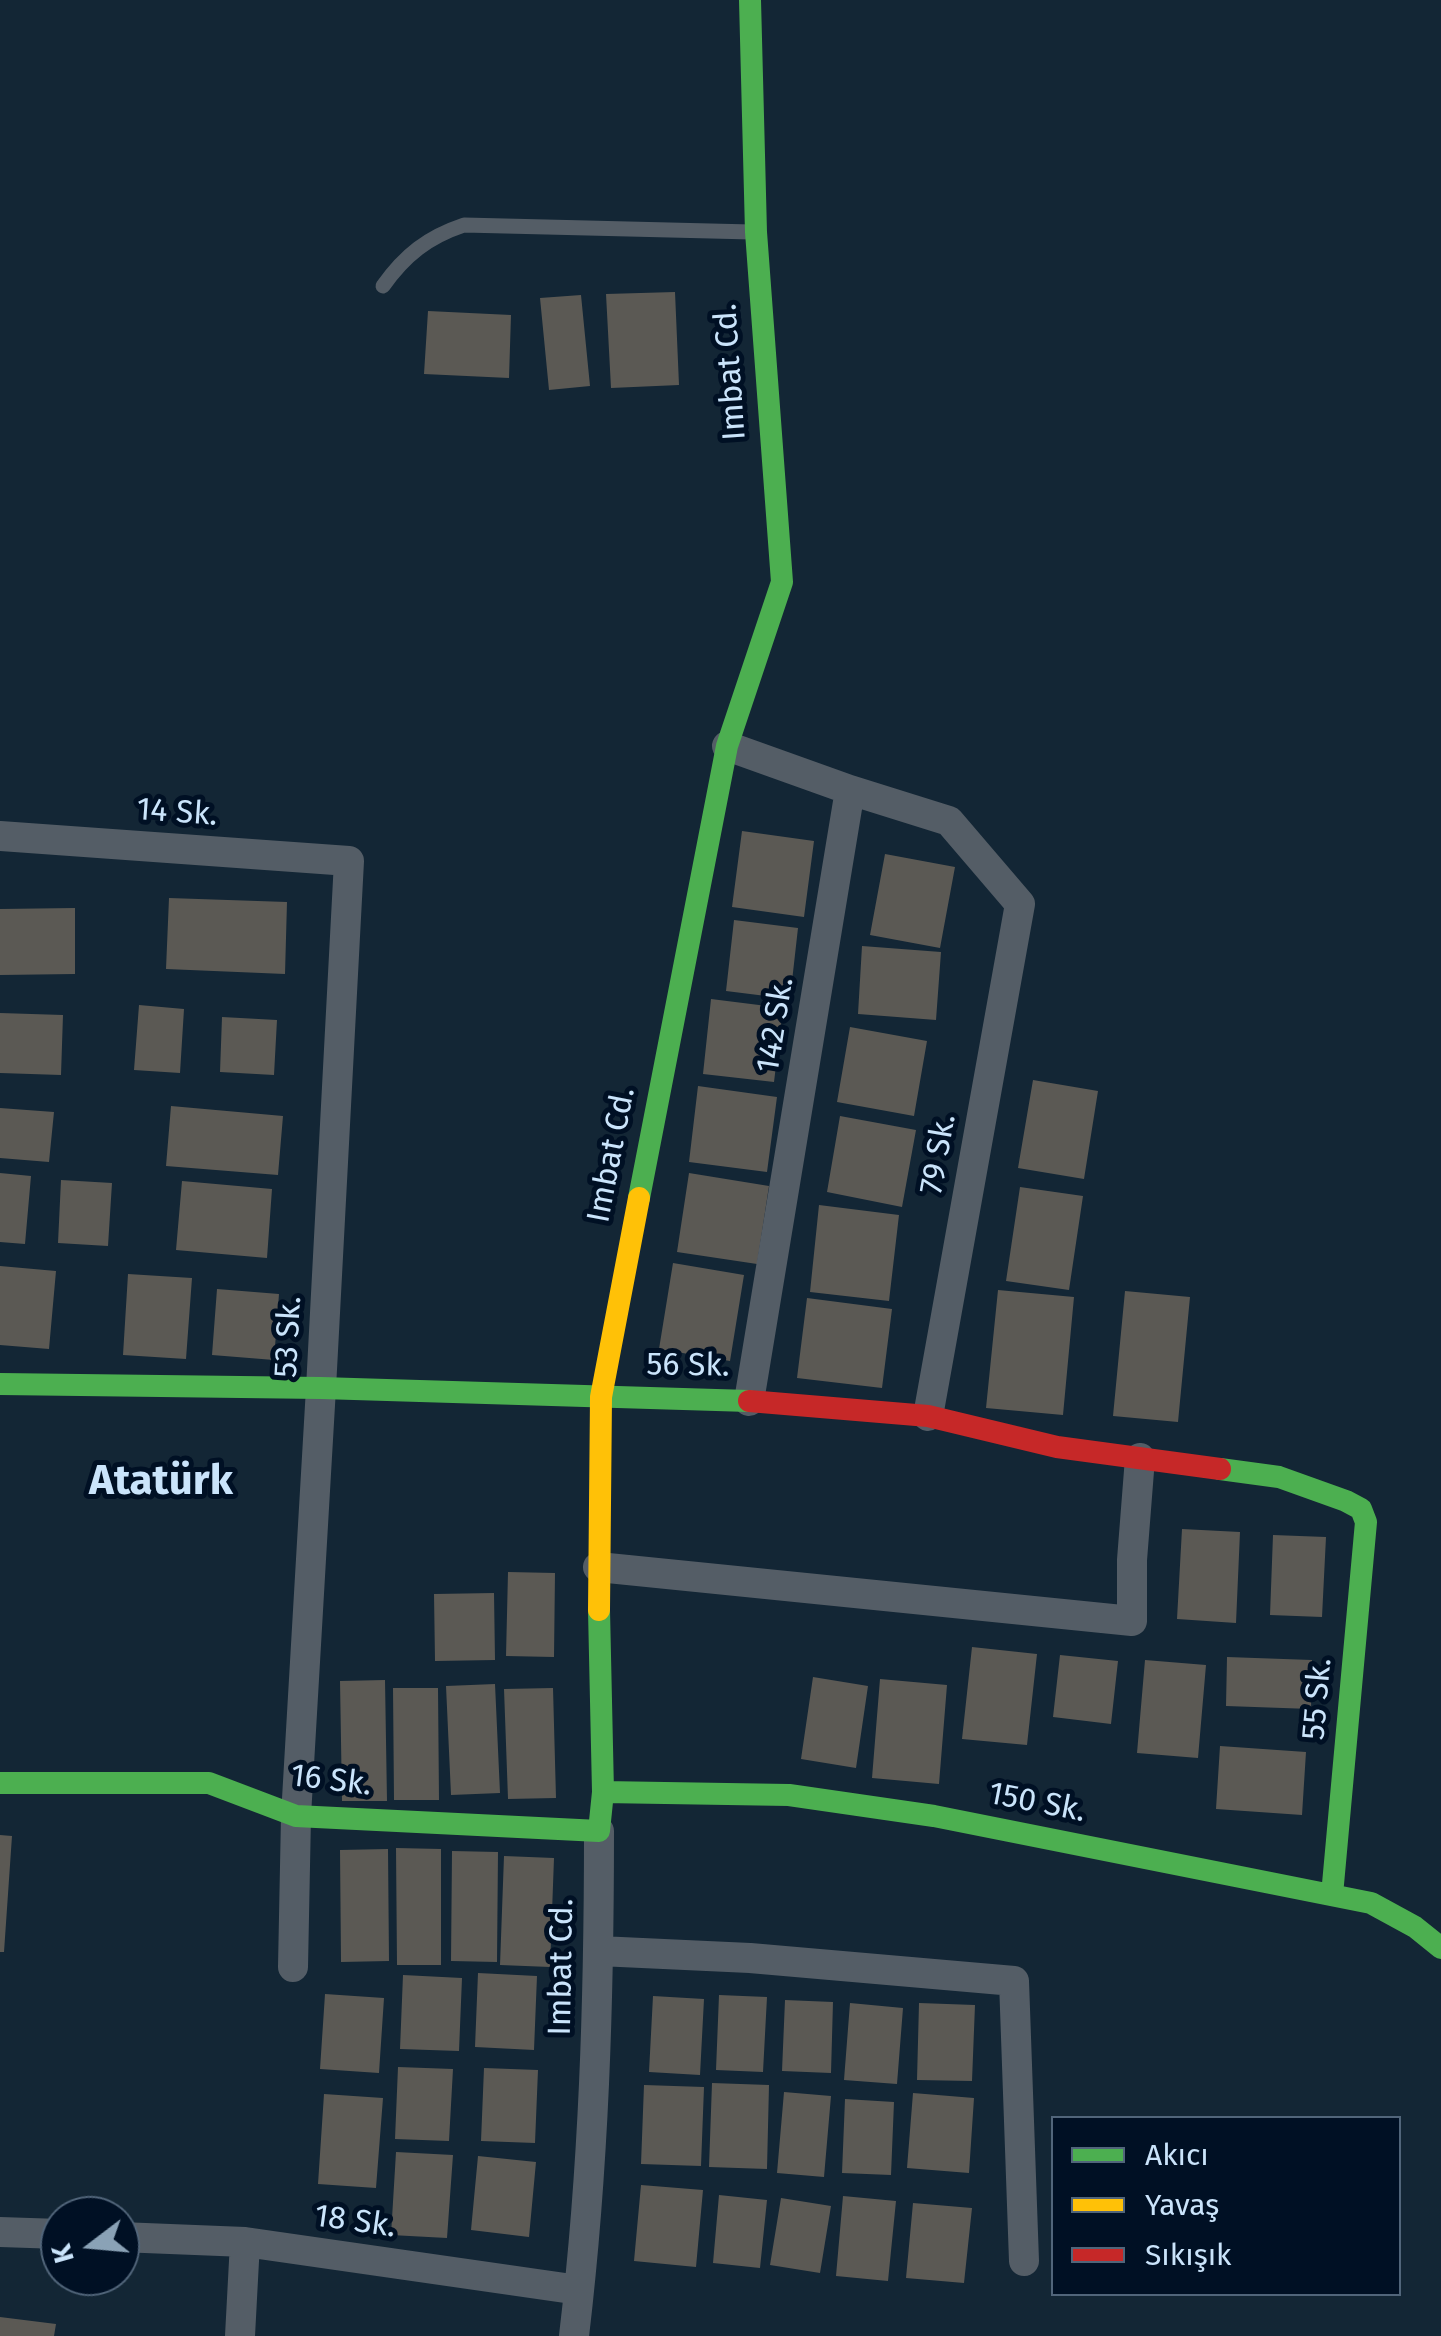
<!DOCTYPE html>
<meta charset="utf-8">
<style>
body{margin:0}
#map{position:relative;width:1441px;height:2336px;overflow:hidden;background:#132635;font-family:"Fira Sans",sans-serif}
canvas{display:block}
.legend{position:absolute;left:1051px;top:2116px;width:350px;height:180px;box-sizing:border-box;background:#001024;border:2px solid #51657a;margin:0;padding:12px 18px;list-style:none;font-size:30px;color:#cae4fb}
.legend li{display:flex;align-items:center;gap:20px;height:50px}
.legend b{width:50px;border:2px solid #51657a}
.north{position:absolute;left:40px;top:2196px;width:100px;height:100px;box-sizing:border-box;background:#001024;border:2px solid #51657a;border-radius:50%;rotate:254deg;font-size:28px;font-weight:700;line-height:40px;text-align:center;color:#cae4fb}
.north::after{content:'';display:block;margin:auto;width:35px;height:45px;background:#8aa2b6;clip-path:polygon(50% 0,100% 100%,50% 72%,0 100%)}
</style>
<div id="map">
<canvas width="1441" height="2336"></canvas>
<ul class="legend">
<li><b style="height:12px;background:#4caf50"></b>Akıcı</li>
<li><b style="height:12px;background:#ffc107"></b>Yavaş</li>
<li><b style="height:12px;background:#c62828"></b>Sıkışık</li>
</ul>
<div class="north">K</div>
</div>
<script>
const context = document.querySelector('canvas').getContext('2d');
context.lineJoin = 'round';
function fill(path, color) { context.fillStyle = color; context.fill(path, 'evenodd'); }
function stroke(path, color, width, dash) { context.strokeStyle = color; context.lineWidth = width; context.lineCap = dash ? 'butt' : 'round'; context.setLineDash(dash || []); context.stroke(path); }
function label(font, color, halo, rows, align = 'center') {
  context.font = font + ' "Fira Sans",sans-serif'; context.lineWidth = 10; context.setLineDash([]); context.textBaseline = 'middle'; context.strokeStyle = halo; context.fillStyle = color; for (const [text, x, y, turn = 0] of rows) {
    context.save(); context.translate(x, y); context.rotate((+turn || 0) * Math.PI / 180); context.textAlign = isNaN(turn) ? turn : align; if (halo) context.strokeText(text, 0, 0); context.fillText(text, 0, 0); context.restore();
  }
}
const building = new Path2D(`
 M675,292L679,385L611,388L606,294Z
 M581,295L590,386L549,390L540,298Z
 M428,311L511,315L509,378L424,374Z
 M742,831L814,841L804,917L732,907Z
 M885,854L955,867L940,948L870,935Z
 M169,898L287,902L285,974L166,969Z
 M75,908V974L0,975V909Z
 M734,920L798,928L790,999L726,991Z
 M862,946L941,952L936,1020L858,1014Z
 M711,999L783,1008L774,1082L703,1074Z
 M139,1005L184,1009L180,1073L134,1070Z
 M0,1013L63,1015L61,1075L0,1073Z
 M222,1017L277,1020L274,1075L220,1072Z
 M850,1027L927,1041L914,1116L837,1102Z
 M1033,1080L1098,1091L1084,1179L1018,1168Z
 M698,1086L777,1097L767,1172L689,1162Z
 M171,1106L283,1116L278,1175L166,1166Z
 M0,1108L54,1112L49,1162L0,1158Z
 M840,1116L916,1130L902,1207L827,1192Z
 M0,1173L31,1176L25,1244L0,1242Z
 M689,1173L769,1186L757,1264L677,1252Z
 M61,1180L112,1183L108,1246L58,1243Z
 M182,1181L272,1189L267,1258L176,1250Z
 M1020,1187L1083,1196L1069,1290L1006,1281Z
 M819,1205L899,1215L889,1301L810,1292Z
 M673,1263L744,1275L730,1361L659,1349Z
 M0,1266L56,1271L49,1349L0,1345Z
 M128,1274L192,1278L186,1359L123,1355Z
 M217,1289L279,1294L274,1360L212,1355Z
 M998,1290L1074,1297L1063,1415L986,1408Z
 M1125,1291L1190,1297L1178,1422L1113,1416Z
 M807,1298L892,1309L882,1388L797,1378Z
 M1182,1529L1240,1532L1236,1623L1177,1619Z
 M1273,1535L1326,1537L1322,1617L1270,1615Z
 M508,1572L555,1573L554,1657L506,1656Z
 M494,1593L495,1660L435,1661L434,1594Z
 M972,1647L1037,1654L1027,1745L962,1739Z
 M1060,1655L1118,1661L1111,1724L1053,1717Z
 M1227,1657L1312,1660L1311,1709L1226,1706Z
 M1145,1660L1206,1665L1198,1758L1137,1753Z
 M813,1677L868,1686L856,1768L801,1759Z
 M880,1679L947,1685L939,1784L872,1778Z
 M385,1680L387,1801H342L340,1681Z
 M495,1684L500,1793L451,1795L446,1686Z
 M393,1688H438L439,1800H394Z
 M553,1688L556,1798L508,1799L504,1689Z
 M1220,1746L1306,1752L1302,1815L1216,1809Z
 M0,1835L12,1836L4,1952H0Z
 M396,1848L441,1849V1965H397Z
 M388,1849L389,1961L341,1962L340,1850Z
 M452,1851L498,1852L497,1962L451,1961Z
 M504,1856L554,1858L550,1967L500,1965Z
 M478,1973L537,1976L534,2050L475,2047Z
 M403,1975L462,1978L459,2051L400,2049Z
 M325,1994L384,1998L379,2073L320,2069Z
 M719,1995L767,1997L763,2072L716,2070Z
 M653,1996L704,1999L700,2075L649,2072Z
 M785,2000L833,2002L831,2073L782,2071Z
 M850,2003L903,2008L897,2084L844,2080Z
 M919,2003L975,2005L972,2081L917,2080Z
 M398,2067L453,2069L449,2141L395,2139Z
 M484,2068L538,2070L535,2143L481,2141Z
 M712,2083L769,2085L767,2169L709,2167Z
 M644,2085L704,2087L701,2166L641,2164Z
 M784,2092L831,2096L824,2177L777,2173Z
 M913,2093L974,2098L969,2173L907,2168Z
 M324,2094L383,2098L376,2188L318,2184Z
 M845,2099L894,2102L891,2175L842,2173Z
 M396,2152L453,2155L447,2238L391,2235Z
 M478,2156L536,2162L529,2237L471,2230Z
 M641,2185L703,2190L696,2267L634,2261Z
 M719,2195L767,2200L760,2268L713,2263Z
 M843,2196L896,2201L888,2281L836,2276Z
 M781,2198L831,2206L820,2273L770,2265Z
 M913,2203L972,2208L964,2283L906,2278Z
 M0,2317L56,2324L54,2336H0Z`);
const lane = new Path2D(`
 M383,286C405,255 428,237 464,225L752,232`);
const street = new Path2D(`
 M727,746L850,790L749,1401
 M850,790L949,821L1020,904L928,1416
 M0,836L349,861L321,1388L296,1816L293,1967
 M598,1567L1132,1621V1560L1140,1458
 M599,1951L750,1958L1014,1981L1024,2261
 M0,2232L60,2234
 M120,2237L245,2242L579,2290
 M240,2336L245,2242
 M574,2336C594,2168 599,2000 599,1831`);
const fast = new Path2D(`
 M639,1198L727,746L782,582L756,232L750,0
 M0,1384L321,1388L749,1401
 M1220,1469L1279,1477L1346,1501L1361,1509L1366,1522L1332,1895
 M0,1783H209L296,1816L599,1831L603,1792L599,1610
 M603,1792L789,1795L934,1816L1371,1903L1415,1927L1441,1948`);
const slow = new Path2D(`
 M599,1610L601,1397L639,1198`);
const jam = new Path2D(`
 M749,1401L928,1416L1057,1447L1220,1469`);
const streetNames = [
 ["Imbat Cd.",731,372,-94],
 ["14 Sk.",177,813,4],
 ["142 Sk.",776,1025,-81],
 ["79 Sk.",939,1154,-80],
 ["Imbat Cd.",612,1155,-79],
 ["53 Sk.",289,1337,-87],
 ["56 Sk.",688,1366,1],
 ["55 Sk.",1318,1699,-85],
 ["16 Sk.",331,1781,7],
 ["150 Sk.",1037,1803,11],
 ["Imbat Cd.",562,1967,-89],
 ["18 Sk.",355,2222,8]
];
const districtNames = [
 ["Atatürk",161,1482]
];
fill(building, '#5b5954');
stroke(lane, '#545d66', 15);
stroke(street, '#545d66', 30);
stroke(fast, '#4caf50', 22);
stroke(slow, '#ffc107', 22);
stroke(jam, '#c62828', 22);
label('32px', '#cae4fb', '#001024', streetNames);
label('bold 42px', '#cae4fb', '#001024', districtNames);
</script>
